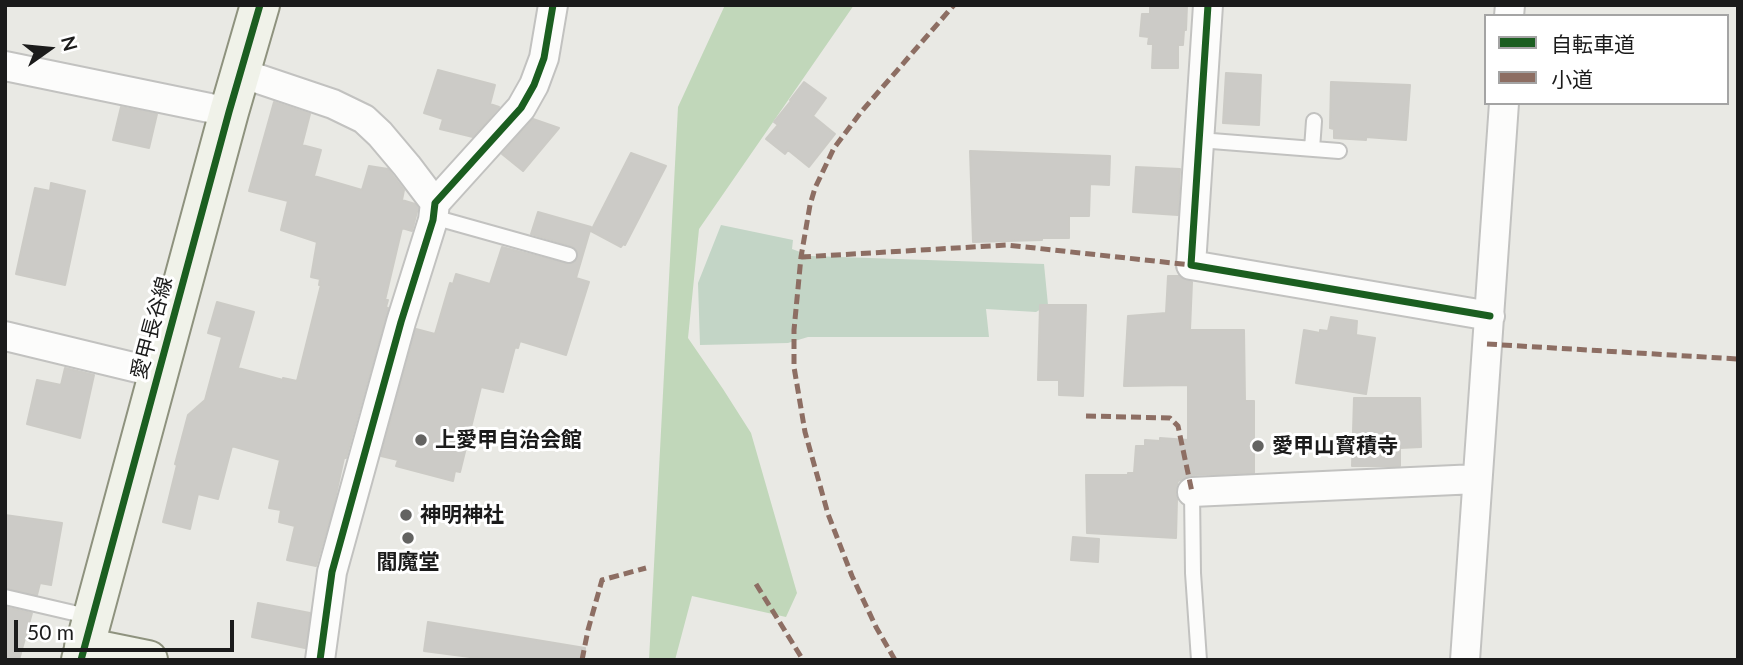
<!DOCTYPE html>
<meta charset="utf-8">
<style>
body{margin:0}
#map{position:relative;width:1743px;height:665px;overflow:hidden;background:#e9e9e4;font-family:Lato,"Noto Sans JP",sans-serif}
canvas{display:block}
.frame{position:absolute;inset:0;border:7px solid #1b1b1b;pointer-events:none}
.legend{position:absolute;left:1484px;top:14px;width:245px;height:91px;box-sizing:border-box;background:#fff;border:2px solid #a4a4a4;margin:0;padding:9px 12px;list-style:none;font-size:21px;color:#1b1b1b}
.legend li{display:flex;align-items:center;gap:14px;height:35px}
.legend b{width:35px;border:2px solid #a4a4a4}
.north{position:absolute;left:14px;top:14px;width:70px;height:70px;-webkit-text-stroke:5px #fff;paint-order:stroke;rotate:75deg;font-size:19px;font-weight:700;line-height:28px;text-align:center;color:#1b1b1b}
.north::after{content:'';display:block;margin:auto;width:24px;height:32px;background:#1b1b1b;clip-path:polygon(50% 0,100% 100%,50% 72%,0 100%)}
.scale{position:absolute;left:14px;top:620px;width:220px;height:32px;box-sizing:border-box;border:4px solid #1b1b1b;border-top:0;padding-left:9px;font-size:21px;line-height:24px;white-space:nowrap;color:#1b1b1b;-webkit-text-stroke:5px #fff;paint-order:stroke}
</style>
<div id="map">
<canvas width="1743" height="665"></canvas>
<div class="frame"></div>
<ul class="legend">
<li><b style="height:9px;background:#1b5e20"></b>自転車道</li>
<li><b style="height:9px;background:#8d6e63"></b>小道</li>
</ul>
<div class="north">N</div>
<div class="scale">50 m</div>
</div>
<script>
const context = document.querySelector('canvas').getContext('2d');
context.lineJoin = 'round';
function fill(path, color) { context.fillStyle = color; context.fill(path, 'evenodd'); }
function stroke(path, color, width, dash) { context.strokeStyle = color; context.lineWidth = width; context.lineCap = dash ? 'butt' : 'round'; context.setLineDash(dash || []); context.stroke(path); }
function label(font, color, halo, rows, align = 'center') {
  context.font = font + ' Lato,"Noto Sans JP",sans-serif'; context.lineWidth = 6; context.setLineDash([]); context.textBaseline = 'middle'; context.strokeStyle = halo; context.fillStyle = color; for (const [text, x, y, turn = 0] of rows) {
    context.save(); context.translate(x, y); context.rotate((+turn || 0) * Math.PI / 180); context.textAlign = isNaN(turn) ? turn : align; if (halo) context.strokeText(text, 0, 0); context.fillText(text, 0, 0); context.restore();
  }
}
const forest = new Path2D(`
 M725,5H854L699,229L688,338L723,389L751,433L797,593L786,617L692,596L675,660H649L678,107Z`);
const cemetery = new Path2D(`
 M721,225L793,240L792,249L811,256L1044,264L1048,305L1036,312L986,309L989,337H808L788,343L700,345L698,283Z`);
const building = new Path2D(`
 M1150,5H1187L1186,30H1184L1183,45H1178V68H1152L1153,44H1148L1149,37L1140,36L1142,14H1150Z
 M438,70L495,85L490,104L499,107L473,137L440,129L443,119L424,113Z
 M1226,73L1261,75L1259,125L1223,123Z
 M804,82L826,98L813,116L835,134L809,167L788,150L785,154L766,139L778,125L774,122L791,101L790,100Z
 M1331,82L1410,85L1406,140L1366,137V140L1334,138V129L1330,128Z
 M274,102L310,114L302,145L321,150L314,176L362,190L369,166L388,169L404,190L402,200L415,204L418,208L412,231L402,228L385,300H388L386,307L388,308L349,447L346,458H344L333,508L316,566L287,560L295,526L279,522L281,510L269,508L280,460L232,446L218,499L198,494L190,529L163,522L177,465L175,464L188,415L205,400L222,337L208,333L217,302L254,312L238,368L283,380V378L297,381L321,285H319L320,279L311,277L317,242L281,230L288,201L249,191Z
 M121,107L157,114L149,148L113,140Z
 M533,119L559,128L523,171L502,154Z
 M970,151L1110,156L1109,185L1090,184L1089,216H1069V238H1042V240L973,242Z
 M631,153L666,166L625,245L623,244L621,247L591,231Z
 M1136,167L1180,169L1178,215L1133,212Z
 M51,183L85,191L65,285L16,274L35,188L50,191Z
 M538,212L591,227L576,278L589,282L566,355L520,341L518,348L515,347L503,392L481,387L460,472L455,471L453,481L396,466L398,460L381,456L416,329L435,334L450,283L453,284L456,274L490,284L502,247L567,264H572L578,258V252L572,246L531,234Z
 M1168,276H1179L1192,282L1190,330H1244L1245,401H1254V473L1191,475L1178,481L1175,492L1177,499L1176,538L1087,533L1086,475H1128V473H1134L1136,446H1145V440L1160,441V438L1188,440V385L1124,386L1128,316L1166,313Z
 M1040,305H1086L1083,396L1059,395V380H1038Z
 M1331,317L1357,321L1356,335L1375,338L1366,394L1296,383L1304,330L1320,333V330L1328,331Z
 M65,368L94,375L80,438L27,424L37,380L61,385Z
 M1354,398H1420L1421,447L1400,448V466H1352Z
 M5,515L62,523L51,585L40,583L37,595L5,588Z
 M1073,537L1099,539L1098,562L1071,560Z
 M258,603L310,613L305,648L252,637Z
 M5,607L32,613L19,660H5Z
 M428,622L585,648L584,660H493L424,651Z`);
const lane = new Path2D(`
 M1199,140L1339,151
 M1312,149L1314,121
 M433,220H444L569,255
 M1192,492L1193,573L1199,660
 M5,597L91,617`);
const street = new Path2D(`
 M1208,5L1191,265L1490,316
 M1509,16L1510,5
 M5,66L229,112
 M241,73L333,104L364,119L380,134L407,166L435,203
 M5,336L158,373
 M1192,492L1477,479
 M320,660L332,572L401,322L433,220L435,203L521,108L534,85L544,58L553,5
 M1465,660L1504,103`);
const secondary = new Path2D(`
 M84,647L148,660
 M81,660L229,112L260,5`);
const quiet = new Path2D(`
 M801,257L1007,245L1191,265
 M1487,344L1738,359
 M1086,416L1170,418L1178,426L1192,492
 M756,584L803,660
 M582,660L588,630L602,580L646,568
 M895,660L876,627L852,576L828,514L805,432L794,367V330L801,257L810,205L815,188L834,148L861,112L954,5`);
const cycleway = new Path2D(`
 M1208,5L1191,265L1490,316
 M81,660L229,112L260,5
 M320,660L332,572L401,322L433,220L435,203L521,108L534,85L544,58L553,5`);
const markers = [
 [421,440,7,"#636361"],
 [1258,446,7,"#636361"],
 [406,515,7,"#636361"],
 [408,538,7,"#636361"]
];
const streetNames = [
 ["愛甲長谷線",152,328,-75]
];
const poiNames = [
 ["上愛甲自治会館",435,440],
 ["愛甲山寳積寺",1272,446],
 ["神明神社",420,515],
 ["閻魔堂",408,562,"center"]
];
fill(forest, '#c1d7ba');
fill(cemetery, '#c3d5c6');
fill(building, '#cccbc7');
stroke(building, '#cccbc6', 2);
stroke(lane, '#c2c2c0', 18);
stroke(street, '#c2c2c0', 32);
stroke(secondary, '#8e927e', 42);
stroke(lane, '#fcfcfb', 14);
stroke(street, '#fcfcfb', 28);
stroke(secondary, '#f0f2e9', 38);
stroke(quiet, '#8d6e63', 5, [10, 5]);
stroke(cycleway, '#1b5e20', 7);
for (const [x, y, r, color] of markers) { const dot = new Path2D(); dot.arc(x, y, r, 0, 2 * Math.PI); context.fillStyle = color; context.fill(dot); stroke(dot, '#fff', 2.5); }
label('21px', '#1b1b1b', '#fff', streetNames);
label('bold 21px', '#1b1b1b', '#fff', poiNames, 'left');
</script>
